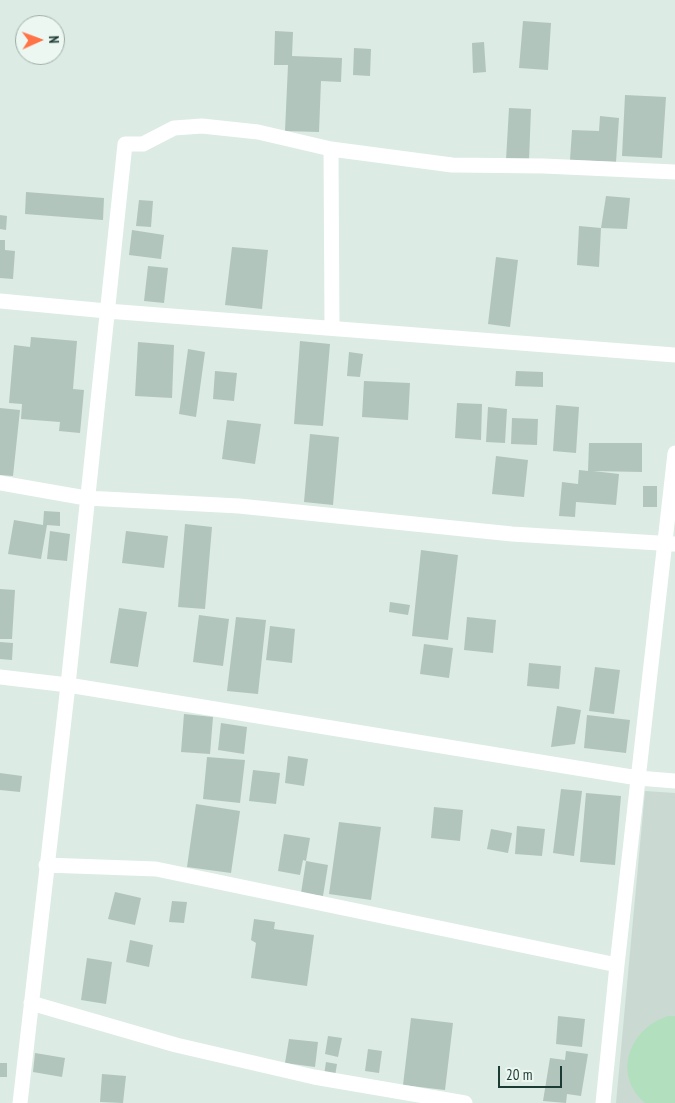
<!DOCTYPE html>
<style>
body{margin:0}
#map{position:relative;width:675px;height:1103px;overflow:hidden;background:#dcebe4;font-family:"PT Sans Narrow",sans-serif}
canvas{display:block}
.north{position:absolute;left:15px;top:15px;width:50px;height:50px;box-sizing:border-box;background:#edf7f2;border:1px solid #99aca6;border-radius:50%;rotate:88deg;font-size:14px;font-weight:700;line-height:20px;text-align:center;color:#1c3b33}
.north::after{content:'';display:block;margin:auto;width:18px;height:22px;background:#ff7346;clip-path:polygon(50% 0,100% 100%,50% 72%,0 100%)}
.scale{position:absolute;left:498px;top:1066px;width:64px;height:22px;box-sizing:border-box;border:2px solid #1c3b33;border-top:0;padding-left:6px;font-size:15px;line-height:18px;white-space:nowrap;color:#1c3b33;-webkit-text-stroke:4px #edf7f2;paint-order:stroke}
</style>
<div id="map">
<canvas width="675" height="1103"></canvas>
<div class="north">N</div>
<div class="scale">20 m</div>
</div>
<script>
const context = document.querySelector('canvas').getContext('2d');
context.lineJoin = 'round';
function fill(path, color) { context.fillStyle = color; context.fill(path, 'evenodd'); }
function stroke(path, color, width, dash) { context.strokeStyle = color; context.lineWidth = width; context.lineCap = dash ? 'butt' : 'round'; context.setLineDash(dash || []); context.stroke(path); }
const built = new Path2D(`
 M645,791L675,793V1103H616Z`);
const green = new Path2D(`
 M668,1016H675V1103H645C611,1074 630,1028 668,1016Z`);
const building = new Path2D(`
 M523,21L551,23L548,70L519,68Z
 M275,31L293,32L292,56L342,58L341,82L321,81L319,132L285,131L288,65H274Z
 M484,42L486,72L473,73L472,43Z
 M354,48L371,49L370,76L353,75Z
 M625,95L666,97L662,158L622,156Z
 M509,108L531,109L529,161L506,160Z
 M600,116L619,118L616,162L570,160L572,130L599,131Z
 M26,192L104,198L103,220L25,214Z
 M606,196L630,198L627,229L601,228Z
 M139,200L153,201L151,227L136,226Z
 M0,215L7,216L6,230L0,229Z
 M579,226L601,228L599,267L577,265Z
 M132,230L164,235L161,259L129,255Z
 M0,240H5V250L15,251L13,279L0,278Z
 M232,247L268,250L262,309L225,305Z
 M496,257L518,260L510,327L488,324Z
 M148,266L168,268L164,303L144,301Z
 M31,337L77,341L73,389L84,390L80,433L59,431L60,422L21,419L22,404L9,403L14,345L30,347Z
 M300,341L330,344L323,426L294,424Z
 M138,342L174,345L172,398L135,396Z
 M188,349L205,352L196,417L179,414Z
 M349,352L363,354L360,377L347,376Z
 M215,371L237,373L234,401L213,399Z
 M516,371L543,372V387L515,386Z
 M364,381L410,383L408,420L362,417Z
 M457,403L482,404L481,440L455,438Z
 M556,405L579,407L576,453L553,451Z
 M488,407L507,409L505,443L486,442Z
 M0,408L20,410L13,476L0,475Z
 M512,418L538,419L537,445L511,444Z
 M227,420L261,424L255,464L222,459Z
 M310,434L339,437L333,505L304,502Z
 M589,443H642V472L593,471L619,474L616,505L576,502L575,517L559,516L562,482L578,484L579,470L588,471Z
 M496,456L528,460L524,497L492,494Z
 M643,486H657V507H643Z
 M44,511L60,512V526L47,525L41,559L8,554L14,520L43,525Z
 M185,524L212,527L205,609L178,607Z
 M50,531L70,534L67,561L47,559Z
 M126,531L168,536L164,568L122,563Z
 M421,550L458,555L448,640L412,636Z
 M0,589L15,590L12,639H0Z
 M390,602L410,605L408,615L389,612Z
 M119,608L147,612L138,667L110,663Z
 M199,615L229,619L223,666L193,662Z
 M236,617L266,620L258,694L227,691Z
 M467,617L496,620L493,653L464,650Z
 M270,626L295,629L292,663L266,660Z
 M0,642L13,643L12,660L0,659Z
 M424,644L453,648L449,678L420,674Z
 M529,663L561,666L559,689L527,686Z
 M595,667L620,670L614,714L589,711Z
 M557,706L581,710L575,744L551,747Z
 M184,714L213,717L210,754L181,752Z
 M587,715L630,720L626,753L584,748Z
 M221,723L247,727L244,754L218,750Z
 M288,756L308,759L304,786L285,783Z
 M207,757L245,760L240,803L203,799Z
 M253,770L280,773L276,804L249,801Z
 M0,773L22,776L20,792L0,790Z
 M561,789L582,791L574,856L553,853Z
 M586,793L621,796L615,865L580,862Z
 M196,804L240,811L231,873L187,867Z
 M434,807L463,810L460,841L431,838Z
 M339,822L381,827L371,900L329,894Z
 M517,826L545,829L542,856L515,854Z
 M491,829L512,833L508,853L487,849Z
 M284,834L310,838L306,861L328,865L323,896L301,893L306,861L303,860L300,875L278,871Z
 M115,892L141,898L135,925L108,919Z
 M172,901L187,902L184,923L169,922Z
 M254,919L275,922L274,929L314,935L307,986L251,978L256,943L251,940Z
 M130,940L153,945L149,967L126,962Z
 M87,958L112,962L106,1004L81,1000Z
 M558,1016L585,1019L582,1047L556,1044Z
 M411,1018L453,1023L445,1090L403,1085Z
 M328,1036L342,1038L338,1057L325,1054Z
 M289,1039L318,1042L315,1067L285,1063Z
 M368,1049L382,1051L379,1073L365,1071Z
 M566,1051L588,1054L581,1096L567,1094L566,1103L543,1101L550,1058L565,1060Z
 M35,1053L65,1058L62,1077L33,1072Z
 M326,1062L337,1064L335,1076L324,1075Z
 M0,1063H7V1077H0Z
 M102,1074L126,1076L123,1103L100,1102Z`);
const street = new Path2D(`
 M0,301L107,311L675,355
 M332,327L331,149L452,165L544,166L675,172
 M0,483L86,498L239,506L512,534L675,544
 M0,677L68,685L638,778L675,781
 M46,865L156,869L617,965
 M31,1003L176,1045L314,1077L465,1103
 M20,1103L68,685L125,144H143L174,128L202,126L258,132L331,149
 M603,1103L617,965L675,453`);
fill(built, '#cadad3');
fill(green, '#b2dfbe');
fill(building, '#b1c5bd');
stroke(street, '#fff', 15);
</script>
